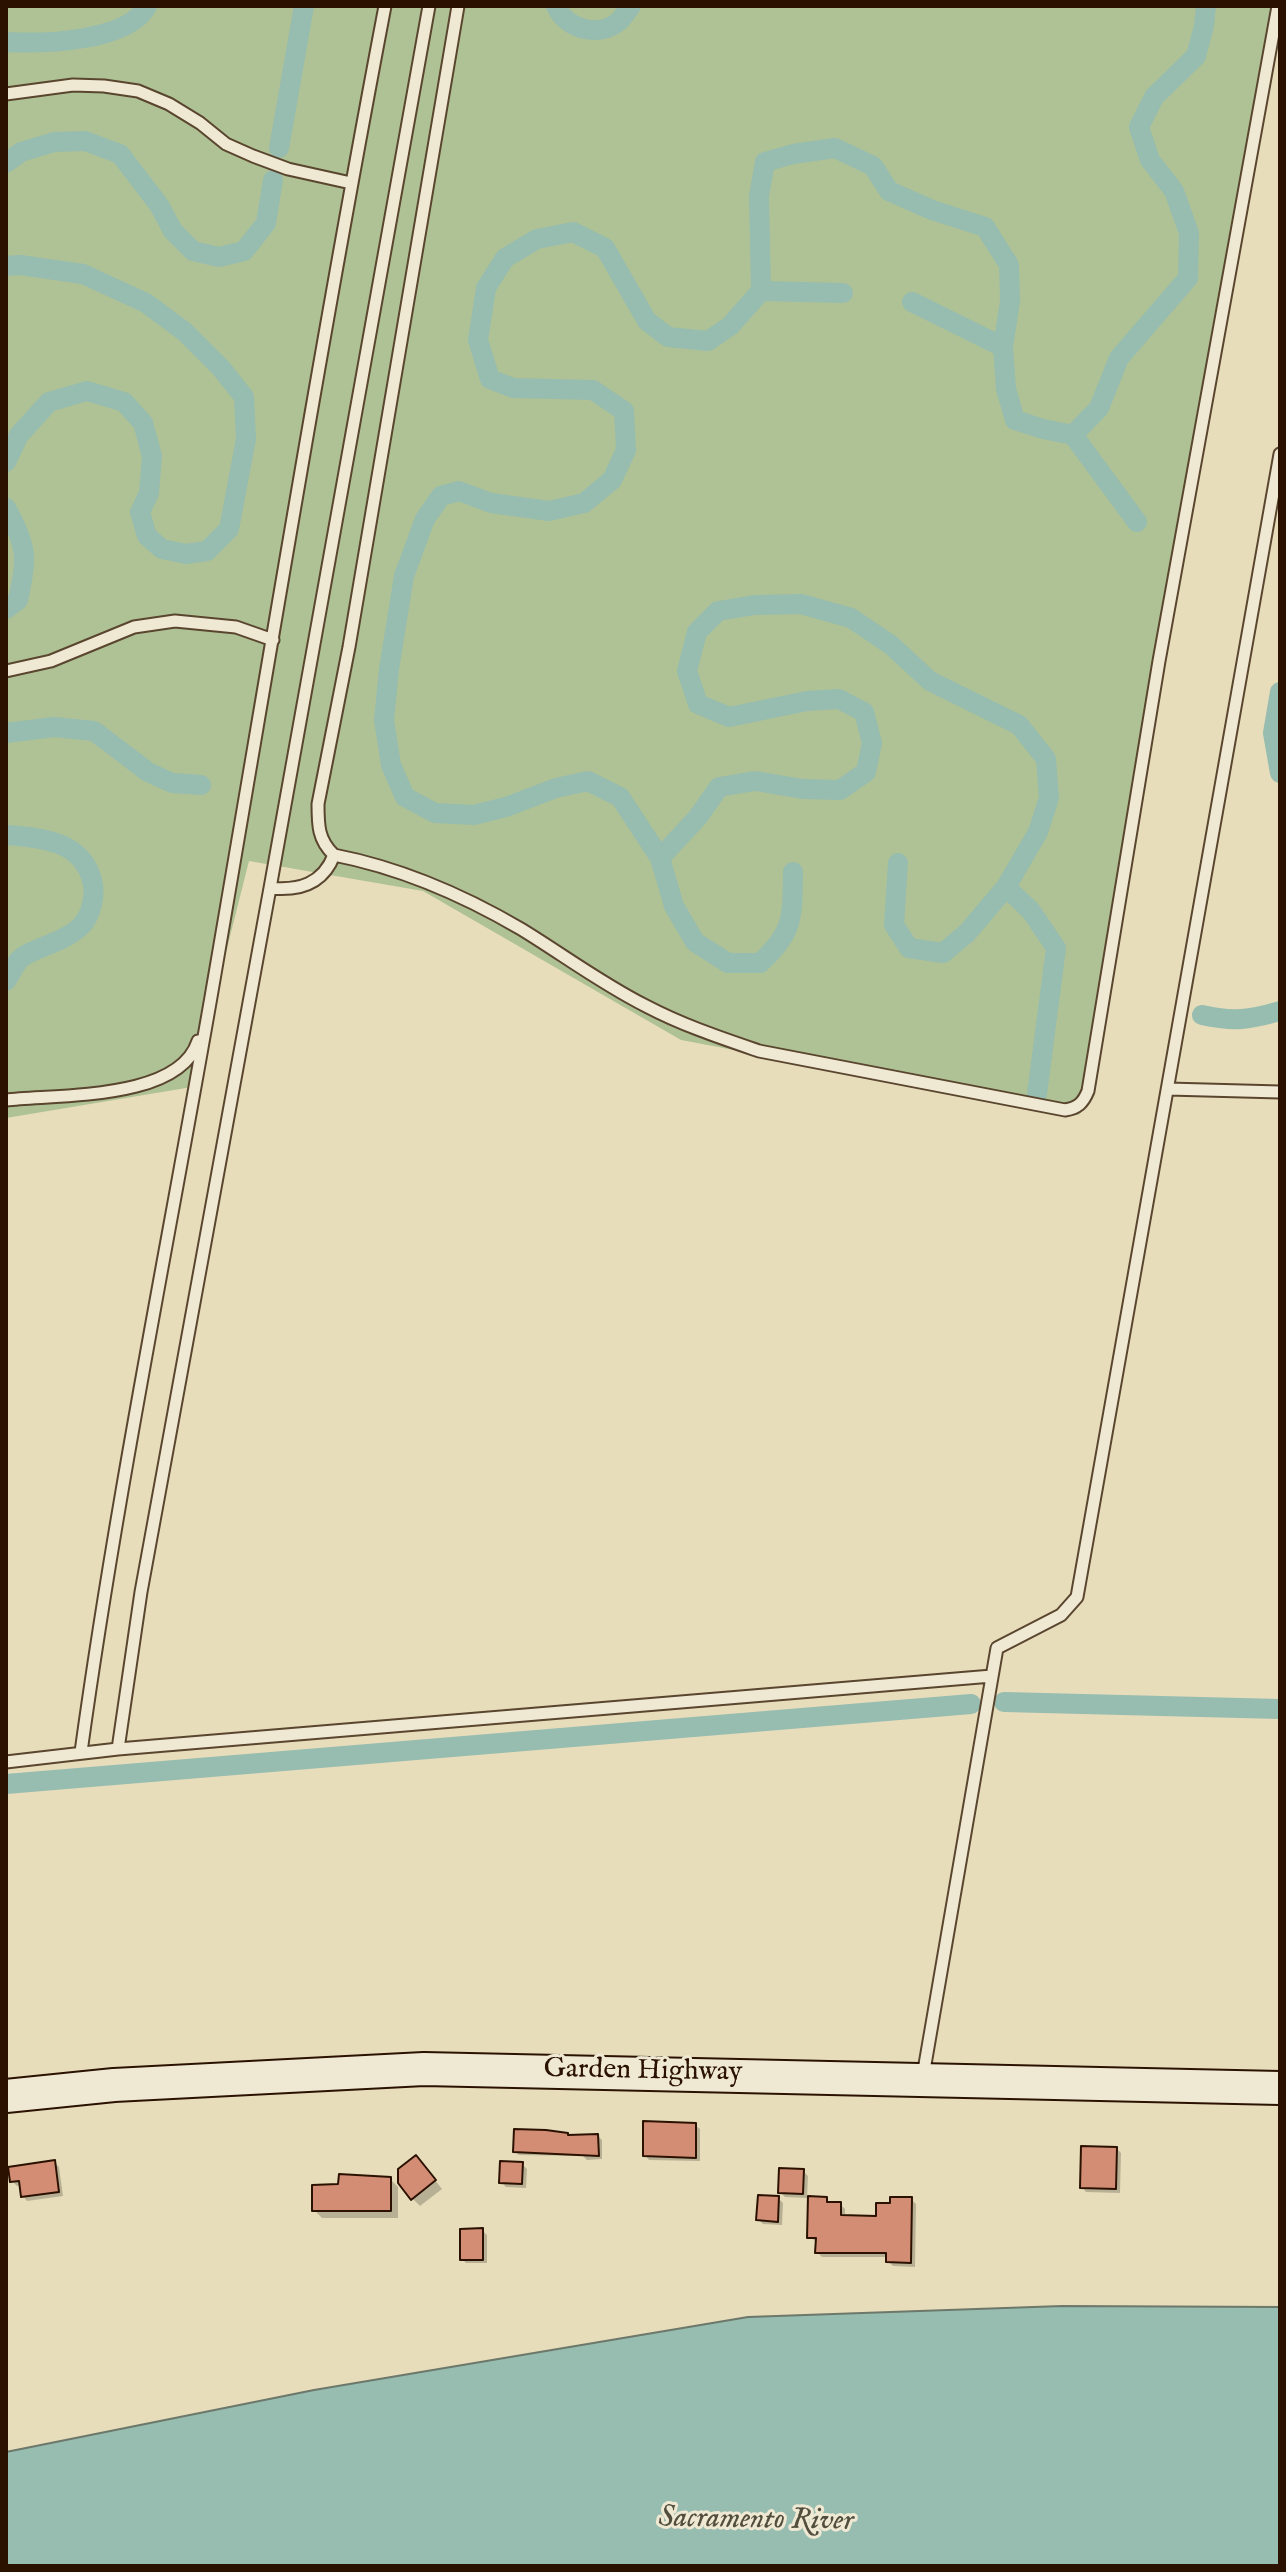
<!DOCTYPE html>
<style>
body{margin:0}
#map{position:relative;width:1286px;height:2572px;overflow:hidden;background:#e7ddbb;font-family:"IM FELL English",serif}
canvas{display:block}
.frame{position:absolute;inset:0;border:8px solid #2b1200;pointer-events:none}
</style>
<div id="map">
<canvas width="1286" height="2572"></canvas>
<div class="frame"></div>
</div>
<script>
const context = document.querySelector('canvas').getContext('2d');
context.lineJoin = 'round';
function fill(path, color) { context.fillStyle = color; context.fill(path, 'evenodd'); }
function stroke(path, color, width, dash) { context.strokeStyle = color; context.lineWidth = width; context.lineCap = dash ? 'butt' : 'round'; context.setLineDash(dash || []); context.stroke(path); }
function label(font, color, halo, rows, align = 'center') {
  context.font = font + ' "IM FELL English",serif'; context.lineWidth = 6; context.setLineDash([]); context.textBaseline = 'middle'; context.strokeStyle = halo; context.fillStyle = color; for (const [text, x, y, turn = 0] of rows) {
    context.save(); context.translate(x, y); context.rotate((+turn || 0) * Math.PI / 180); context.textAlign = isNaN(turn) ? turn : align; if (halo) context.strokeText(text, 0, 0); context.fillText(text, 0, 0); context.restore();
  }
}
const green = new Path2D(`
 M6,6H1280V37L1223,299L1225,338L1079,1115L681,1040L423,891L249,861L192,1087L6,1118Z`);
const water = new Path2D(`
 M1062,2306L1280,2307V2566H6V2452L314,2390L748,2317Z`);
const shadow = new Path2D(`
 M695,2125L700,2129V2161L649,2160L645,2155Z
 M598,2136L602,2140V2159L587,2160L583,2156L519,2155L515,2152Z
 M1117,2149L1121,2153L1120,2193L1086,2192L1082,2187Z
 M54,2162L59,2167L63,2196L27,2201L23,2196L21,2185L17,2186L12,2181Z
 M522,2164L527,2169L526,2188L506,2187L501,2182Z
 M423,2165L442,2189L420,2206L412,2198Z
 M803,2171L808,2176L807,2198L785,2197L780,2192Z
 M390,2179L398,2187V2218H322L314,2210Z
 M778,2198L783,2203L782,2225L763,2224L759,2220Z
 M826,2199L831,2204H840L845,2209V2217L878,2218L892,2205L911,2199L916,2204L915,2267L893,2266L888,2261V2257H822L817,2252V2242L809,2237Z
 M482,2230L487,2235V2263H466L462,2259Z`);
const canal = new Path2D(`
 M556,6C566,29 598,38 618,22C623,18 627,11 631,6
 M6,42C42,44 128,42 147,6
 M279,148L304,6
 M6,163L21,152L54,142L85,141L120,154L159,205L173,231L193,251L219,257L244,251L266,223L273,180
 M6,266L20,265L83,274L146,303L185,332L221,368L244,397L246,439L229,529L207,551L186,554L162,549L147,536L140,512L149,493L152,456L143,423L124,402L87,391L49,402L19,435L6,462
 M761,291L843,293
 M912,302L1003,347
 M1073,435L1137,522
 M6,508C28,547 27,558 18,600L6,609
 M1280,692L1273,733L1280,773
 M6,733L54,727L94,731L148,772L172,783L201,785
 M6,835C43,838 85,841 93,885C95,897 91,915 82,925C65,943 30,948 19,960C14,966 10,975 6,981
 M660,858L674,906L695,942L728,963H760C795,931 792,916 793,872
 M898,863L894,925L909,948L943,953L967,933L1006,887
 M1202,1015C1234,1022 1249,1020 1280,1011
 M1037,1094L1056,948L1031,911L1006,887L1038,832L1049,798L1046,759L1019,725L930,681L891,645L851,618L801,604L755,605L718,611L697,632L687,671L698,704L729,717L807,701L839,699L864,712L872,743L866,772L840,790L803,789L755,781L719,787L698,817L660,858L620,797L588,781L556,788L506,807L474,815L435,813L405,797L391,765L384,720L389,669L404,576L425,519L441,496L459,491L491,503L549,511L584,503L612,480L626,450L624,411L593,390L513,388L490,379L478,340L486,288L505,258L537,239L573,232L605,248L647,321L668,337L708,341L730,326L761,291L759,196L765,162L793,154L835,148L873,166L889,191L932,210L985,227L1009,265L1010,301L1003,347L1006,389L1015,420L1043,429L1073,435L1099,408L1119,358L1188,278L1189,233L1174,191L1150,160L1139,127L1154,97L1196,56L1204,26L1206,6
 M1004,1702L1280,1709
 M6,1784L971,1704`);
const building = new Path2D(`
 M643,2121L696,2123V2158L643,2156Z
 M514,2129L546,2130L568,2133V2135L598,2134L599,2156L513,2152Z
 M1081,2146L1117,2147L1116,2189L1080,2188Z
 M416,2155L436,2180L411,2200L398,2183V2169Z
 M55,2160L59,2192L21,2197L19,2181L10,2182L8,2167Z
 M500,2161L523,2162L522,2184L499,2183Z
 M779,2168L804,2169L803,2194L778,2193Z
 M339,2174L391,2177V2211H312V2185L338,2184Z
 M758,2195L779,2196L778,2222L756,2220Z
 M808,2196L827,2197V2202H841V2215L876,2216V2203H890V2197H912L911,2263L886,2262V2253H815L816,2238H807Z
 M483,2228V2260H460V2229Z`);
const lane = new Path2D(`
 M458,6L349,647L318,804C318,825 318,840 334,855C401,868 463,895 521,929C562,954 602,984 646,1006C682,1025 721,1038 759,1051L1065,1110C1078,1108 1083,1103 1088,1091L1159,661L1278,6
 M6,94L73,85L104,86L138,91L169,104L200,123L226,144L253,156L288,169L351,183
 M6,671L51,661L134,627L175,621L236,627L273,640
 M270,888L429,6
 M1168,1089L1280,1092
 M6,1100C57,1094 179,1101 198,1041
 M118,1749L141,1592L270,888C299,891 323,884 334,855
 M81,1752C116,1499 167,1249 211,997C268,667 322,336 385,6
 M6,1762L118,1749L992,1676
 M923,2076L997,1648L1061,1615L1077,1597L1280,454`);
const secondary = new Path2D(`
 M6,2096L114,2085L424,2069L1280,2088`);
const streetNames = [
 ["Garden Highway",643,2072,1]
];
const waterNames = [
 ["Sacramento River",756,2521,1]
];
fill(green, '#afc295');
fill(water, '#97bcb0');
stroke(water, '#6c786a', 2);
fill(shadow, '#0003');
stroke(canal, '#97bcb0', 20);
fill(building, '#d48d75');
stroke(building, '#2b1200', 2);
stroke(lane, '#5a452f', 15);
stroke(secondary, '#2b1200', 36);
stroke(lane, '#efe9d3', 11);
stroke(secondary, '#efe9d3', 32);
label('28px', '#2b1200', '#efe9d3', streetNames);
label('italic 30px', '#514e3e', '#efe9d3', waterNames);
</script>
